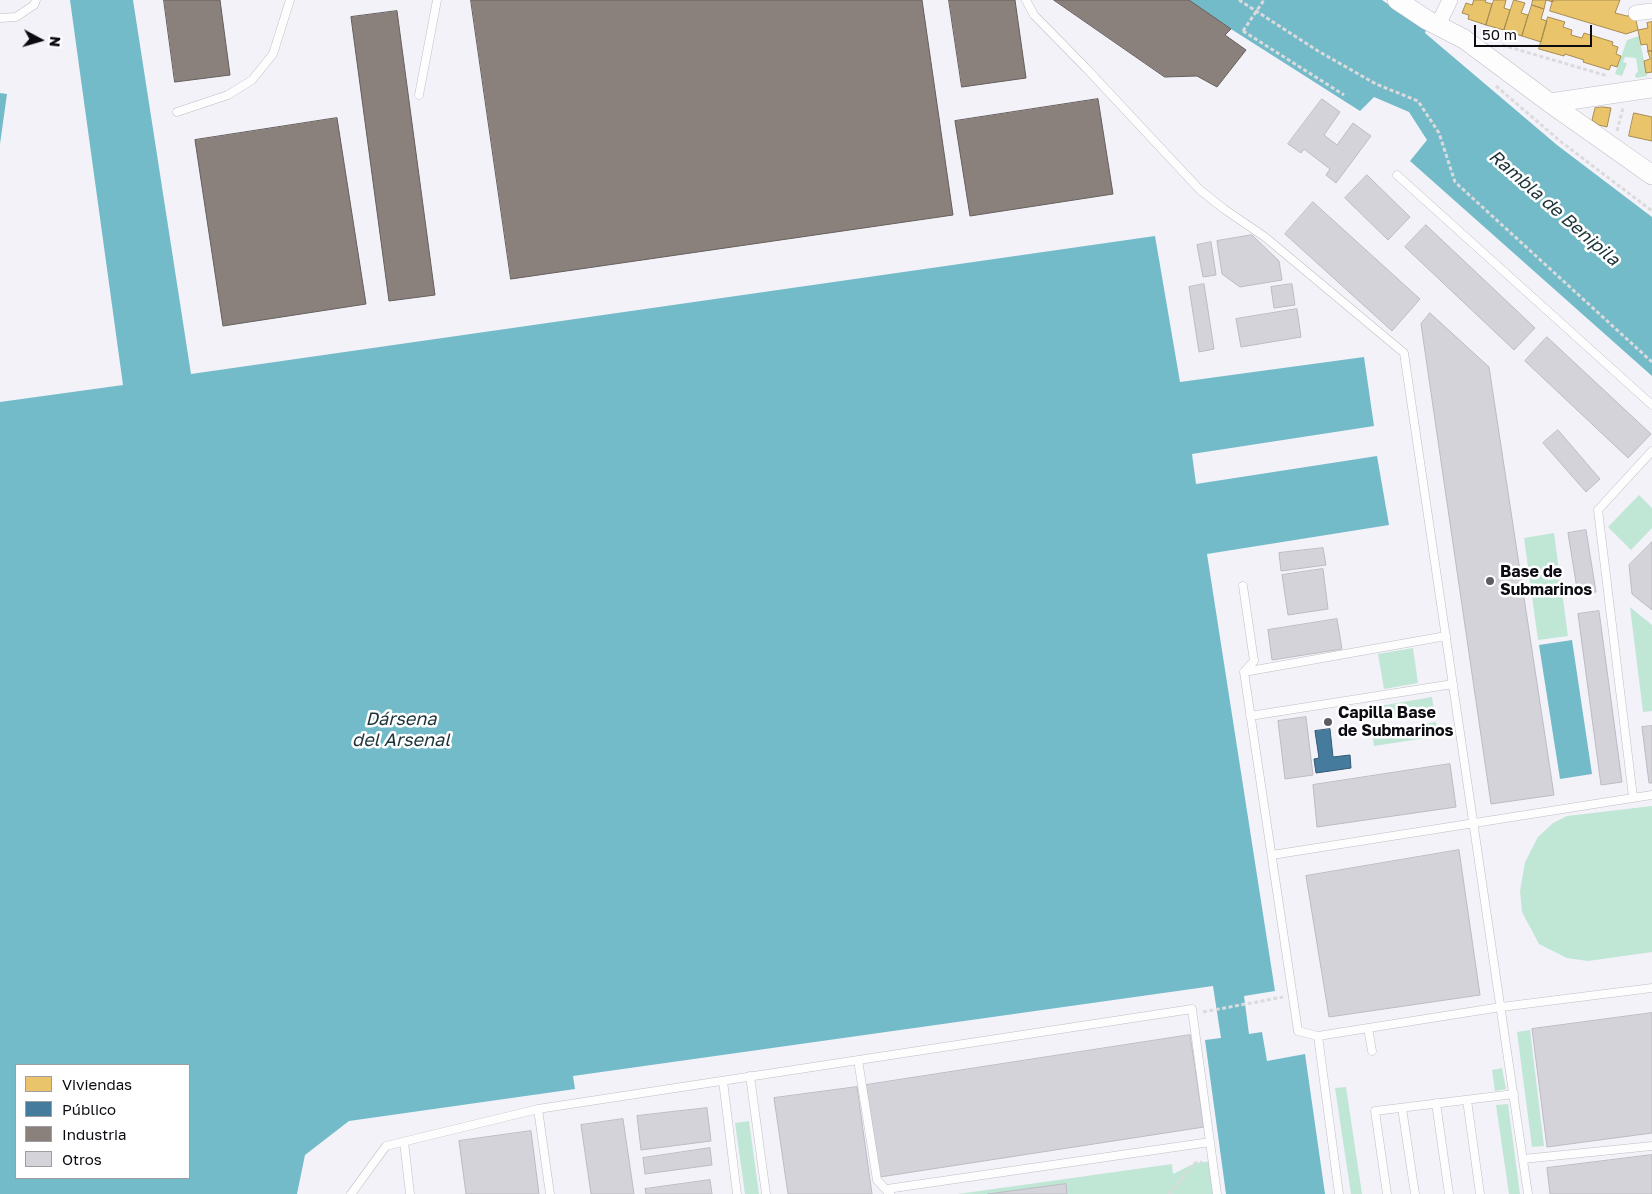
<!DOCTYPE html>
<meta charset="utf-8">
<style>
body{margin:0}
#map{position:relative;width:1652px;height:1194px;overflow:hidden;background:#f3f2f9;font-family:"Golos Text",sans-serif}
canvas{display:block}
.legend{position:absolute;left:15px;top:1064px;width:175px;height:115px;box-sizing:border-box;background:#fff;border:1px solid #9e9da0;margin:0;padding:6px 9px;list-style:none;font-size:15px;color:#0d0b12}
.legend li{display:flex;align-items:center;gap:10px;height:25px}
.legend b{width:25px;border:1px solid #9e9da0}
.north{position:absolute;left:15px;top:15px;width:50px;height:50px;-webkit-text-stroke:4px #fff;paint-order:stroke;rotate:96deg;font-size:14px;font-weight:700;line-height:20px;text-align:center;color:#0d0b12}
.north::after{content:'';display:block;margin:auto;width:18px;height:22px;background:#0d0b12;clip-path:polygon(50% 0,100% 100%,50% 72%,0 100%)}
.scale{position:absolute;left:1474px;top:25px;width:118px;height:22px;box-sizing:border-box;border:2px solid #0d0b12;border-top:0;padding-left:6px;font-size:15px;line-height:18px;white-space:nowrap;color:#0d0b12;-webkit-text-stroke:4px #fff;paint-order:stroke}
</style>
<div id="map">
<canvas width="1652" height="1194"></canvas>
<ul class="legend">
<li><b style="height:14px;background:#e9c46a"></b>Viviendas</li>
<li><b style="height:14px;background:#457b9d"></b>Público</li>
<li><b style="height:14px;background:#8a817c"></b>Industria</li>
<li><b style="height:14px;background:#d4d3da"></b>Otros</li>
</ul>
<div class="north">N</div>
<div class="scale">50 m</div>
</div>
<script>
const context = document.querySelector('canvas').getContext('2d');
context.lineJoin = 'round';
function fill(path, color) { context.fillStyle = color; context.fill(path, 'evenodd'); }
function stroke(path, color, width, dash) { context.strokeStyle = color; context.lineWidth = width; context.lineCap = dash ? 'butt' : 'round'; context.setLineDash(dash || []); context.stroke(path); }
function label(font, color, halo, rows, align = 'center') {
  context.font = font + ' "Golos Text",sans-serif'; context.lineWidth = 5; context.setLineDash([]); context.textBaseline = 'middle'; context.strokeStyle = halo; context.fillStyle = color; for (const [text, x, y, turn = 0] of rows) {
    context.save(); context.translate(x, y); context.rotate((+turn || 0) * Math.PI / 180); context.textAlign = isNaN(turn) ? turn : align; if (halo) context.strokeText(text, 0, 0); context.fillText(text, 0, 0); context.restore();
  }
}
const green = new Path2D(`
 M1639,36L1647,76L1636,78L1635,75L1638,71L1636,58L1625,57L1623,62L1627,63L1622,76L1615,74L1627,40Z
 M1639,495L1652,508V528L1631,550L1608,527Z
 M1554,533L1568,636L1538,640L1524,538Z
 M1630,607L1652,625V711L1643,712Z
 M1413,648L1418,683L1384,689L1378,654Z
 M1432,697L1434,711L1370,721L1368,708Z
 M1436,722L1439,736L1374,746L1372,732Z
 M1652,806V952L1588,961L1567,958L1539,944L1522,912L1520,891L1525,862L1538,837L1553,823L1567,816Z
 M1530,1030L1544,1146L1532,1147L1517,1032Z
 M1502,1068L1506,1089L1495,1091L1492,1070Z
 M1346,1087L1362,1194H1351L1335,1088Z
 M1508,1104L1520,1194H1509L1496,1105Z
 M749,1121L759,1194H745L735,1123Z
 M1213,1161L1217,1194H958L1172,1164L1173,1174L1195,1163Z`);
const water = new Path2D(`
 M70,0H133L191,374L1155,236L1180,382L1364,357L1374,426L1192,454L1196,484L1377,456L1389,525L1207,554L1275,991L1244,996L1249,1034L1262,1032L1267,1061L1305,1054L1325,1194H1226L1205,1040L1221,1038L1213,986L573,1076L575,1089L349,1121L305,1155L297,1194H0V402L123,385ZM16,1065H189V1178H16Z
 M1189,0H1382L1426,30L1425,33L1557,145L1652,217V376L1410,161L1427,140L1409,112L1374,97L1360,111L1231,29Z
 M0,93L7,94L0,144Z
 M1572,640L1592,774L1560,779L1539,645Z`);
const homes = new Path2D(`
 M1474,0H1486L1485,2L1492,4L1486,25L1468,19L1469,15L1462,13L1466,3L1472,5Z
 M1494,0H1506L1504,8L1510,10L1504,30L1486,25Z
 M1514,0L1525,3L1521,13L1528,15L1522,36L1504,30Z
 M1533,0H1553V2L1546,0L1544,9L1532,5Z
 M1553,0H1620L1615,13L1627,16L1635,15L1638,30L1626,34L1550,11Z
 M1532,5L1544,9L1541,19L1547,21L1541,42L1522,36Z
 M1548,17L1565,22L1563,27L1572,30L1571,35L1582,38L1584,33L1613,42L1612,45L1618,47L1616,54L1621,56L1617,67L1611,65L1609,70L1583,62L1584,60L1565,54L1564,56L1539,49Z
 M1652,22V51H1648L1647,44L1641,45L1638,30L1648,28L1647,23Z
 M1648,51H1652V72L1646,73L1644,61L1650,59Z
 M1603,107L1611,108L1607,127L1599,125L1592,120L1595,108Z
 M1634,113L1652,117V141L1629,136Z`);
const public = new Path2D(`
 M1330,729L1333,757L1350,755L1351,768L1316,773L1314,759L1319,758L1315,731Z`);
const industry = new Path2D(`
 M164,0H220L230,75L175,82Z
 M471,0H922L953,215L511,279Z
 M949,0H1015L1026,78L962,87Z
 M1054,0H1189L1231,29L1225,35L1246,50L1217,87L1197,76L1165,77Z
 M397,11L435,295L389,301L351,17Z
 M1098,99L1113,194L970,216L955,121Z
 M337,118L366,304L223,326L195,140Z`);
const building = new Path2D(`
 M1322,99L1340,112L1324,135L1337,145L1353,123L1371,136L1336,183L1326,175L1330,169L1304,149L1301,153L1288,144Z
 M1367,175L1410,217L1388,240L1345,198Z
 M1313,202L1420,299L1392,331L1285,234Z
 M1426,225L1535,328L1514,350L1405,247Z
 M1252,235L1279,261L1282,280L1240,287L1222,274L1217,241Z
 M1211,242L1216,275L1203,277L1197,245Z
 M1204,284L1214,349L1199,352L1189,287Z
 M1292,284L1295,305L1274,308L1271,287Z
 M1297,309L1301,337L1241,347L1236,319Z
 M1430,313L1489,367L1554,795L1491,804L1421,324Z
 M1547,337L1651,434L1628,458L1525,361Z
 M1558,430L1600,479L1586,492L1543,443Z
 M1586,530L1596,592L1578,595L1568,533Z
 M1652,542V610L1632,594L1629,565Z
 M1323,548L1326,565L1281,571L1279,553Z
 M1323,569L1328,609L1288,615L1282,575Z
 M1599,611L1622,782L1601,785L1578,614Z
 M1337,619L1342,649L1272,660L1268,630Z
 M1306,717L1313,775L1285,779L1278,721Z
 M1652,726V783H1649L1642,727Z
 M1450,764L1456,807L1317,827L1313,785Z
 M1459,850L1480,995L1329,1017L1306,876Z
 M1652,1013V1133L1547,1147L1532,1029Z
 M1190,1035L1204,1127L880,1177L866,1085Z
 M857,1087L872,1194H788L774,1098Z
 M707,1108L711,1141L641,1150L637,1116Z
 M623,1119L634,1194H591L581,1125Z
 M531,1131L539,1194H466L459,1141Z
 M710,1148L712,1165L645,1174L643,1158Z
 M1652,1155V1194H1550L1547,1168Z
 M710,1180L712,1194H646L645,1189Z
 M1066,1184L1067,1194H988Z`);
const path = new Path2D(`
 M1239,0L1318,51L1376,84L1418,101L1439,133L1455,182L1652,362
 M1243,31L1344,95
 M1502,45L1608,76
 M1496,86L1560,141L1652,211
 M1617,131L1623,108
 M1203,1012L1283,997
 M1169,1194L1195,1163L1202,1162`);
const service = new Path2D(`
 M1026,0L1034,15L1086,68L1200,190L1224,209L1265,237L1404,353L1528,1194
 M0,18L16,17L34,5L36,0
 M419,95L437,0
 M177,112L228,95L252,80L273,54L290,0
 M1397,175L1652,405
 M1243,586L1254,661L1244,672L1298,1031L1318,1036L1501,1007L1652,988
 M1244,672L1446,636
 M1250,716L1453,684
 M1633,797L1598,510L1652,451
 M1272,855L1652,795
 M1368,1028L1372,1051
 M1318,1036L1339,1194
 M858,1060L877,1180L890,1194
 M750,1076L766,1194
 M723,1081L737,1194
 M1467,1100L1480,1194
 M1436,1103L1449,1194
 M1402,1108L1415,1194
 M538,1109L550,1194
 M404,1142L410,1194
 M1523,1159L1652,1146
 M887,1189L1210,1142
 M351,1194L386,1146L538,1109L1192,1009L1217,1194
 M1387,1194L1375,1111L1514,1094`);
const minor = new Path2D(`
 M1636,13L1652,11
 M1438,25L1450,0`);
const tertiary = new Path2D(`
 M1397,0L1427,20L1464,39L1550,103L1652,175
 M1550,103L1652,88`);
const pathBridge = new Path2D(`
 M1243,31L1264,0`);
const markers = [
 [1490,581,5,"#5e5c63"],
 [1328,722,5,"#5e5c63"]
];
const poiNames = [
 ["Base de",1500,572],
 ["Submarinos",1500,590],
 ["Capilla Base",1338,713],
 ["de Submarinos",1338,731]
];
const waterNames = [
 ["Rambla de Benipila",1554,208,41],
 ["Dársena",401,719],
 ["del Arsenal",401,740]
];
fill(green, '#c0e6d6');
fill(water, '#73bbc9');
fill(homes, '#e9c46a');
stroke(homes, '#a78c50', 1);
fill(public, '#457b9d');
stroke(public, '#345973', 1);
fill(industry, '#8a817c');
stroke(industry, '#645e5c', 1);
fill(building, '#d4d3da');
stroke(building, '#bdbbc2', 1);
stroke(service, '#bfbec5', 9);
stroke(minor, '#bfbec5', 16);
stroke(tertiary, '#bfbec5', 20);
stroke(path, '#dbdadd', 3, [4, 2.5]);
stroke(service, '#fdfdfe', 8);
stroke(minor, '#fdfdfe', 15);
stroke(tertiary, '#fdfdfe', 19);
stroke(pathBridge, '#dbdadd', 3, [4, 2.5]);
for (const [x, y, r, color] of markers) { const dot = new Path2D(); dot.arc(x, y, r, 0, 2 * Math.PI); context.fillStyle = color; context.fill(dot); stroke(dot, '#fff', 2); }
label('bold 16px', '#0d0b12', '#fff', poiNames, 'left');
label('italic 18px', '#1c3438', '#fff', waterNames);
</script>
